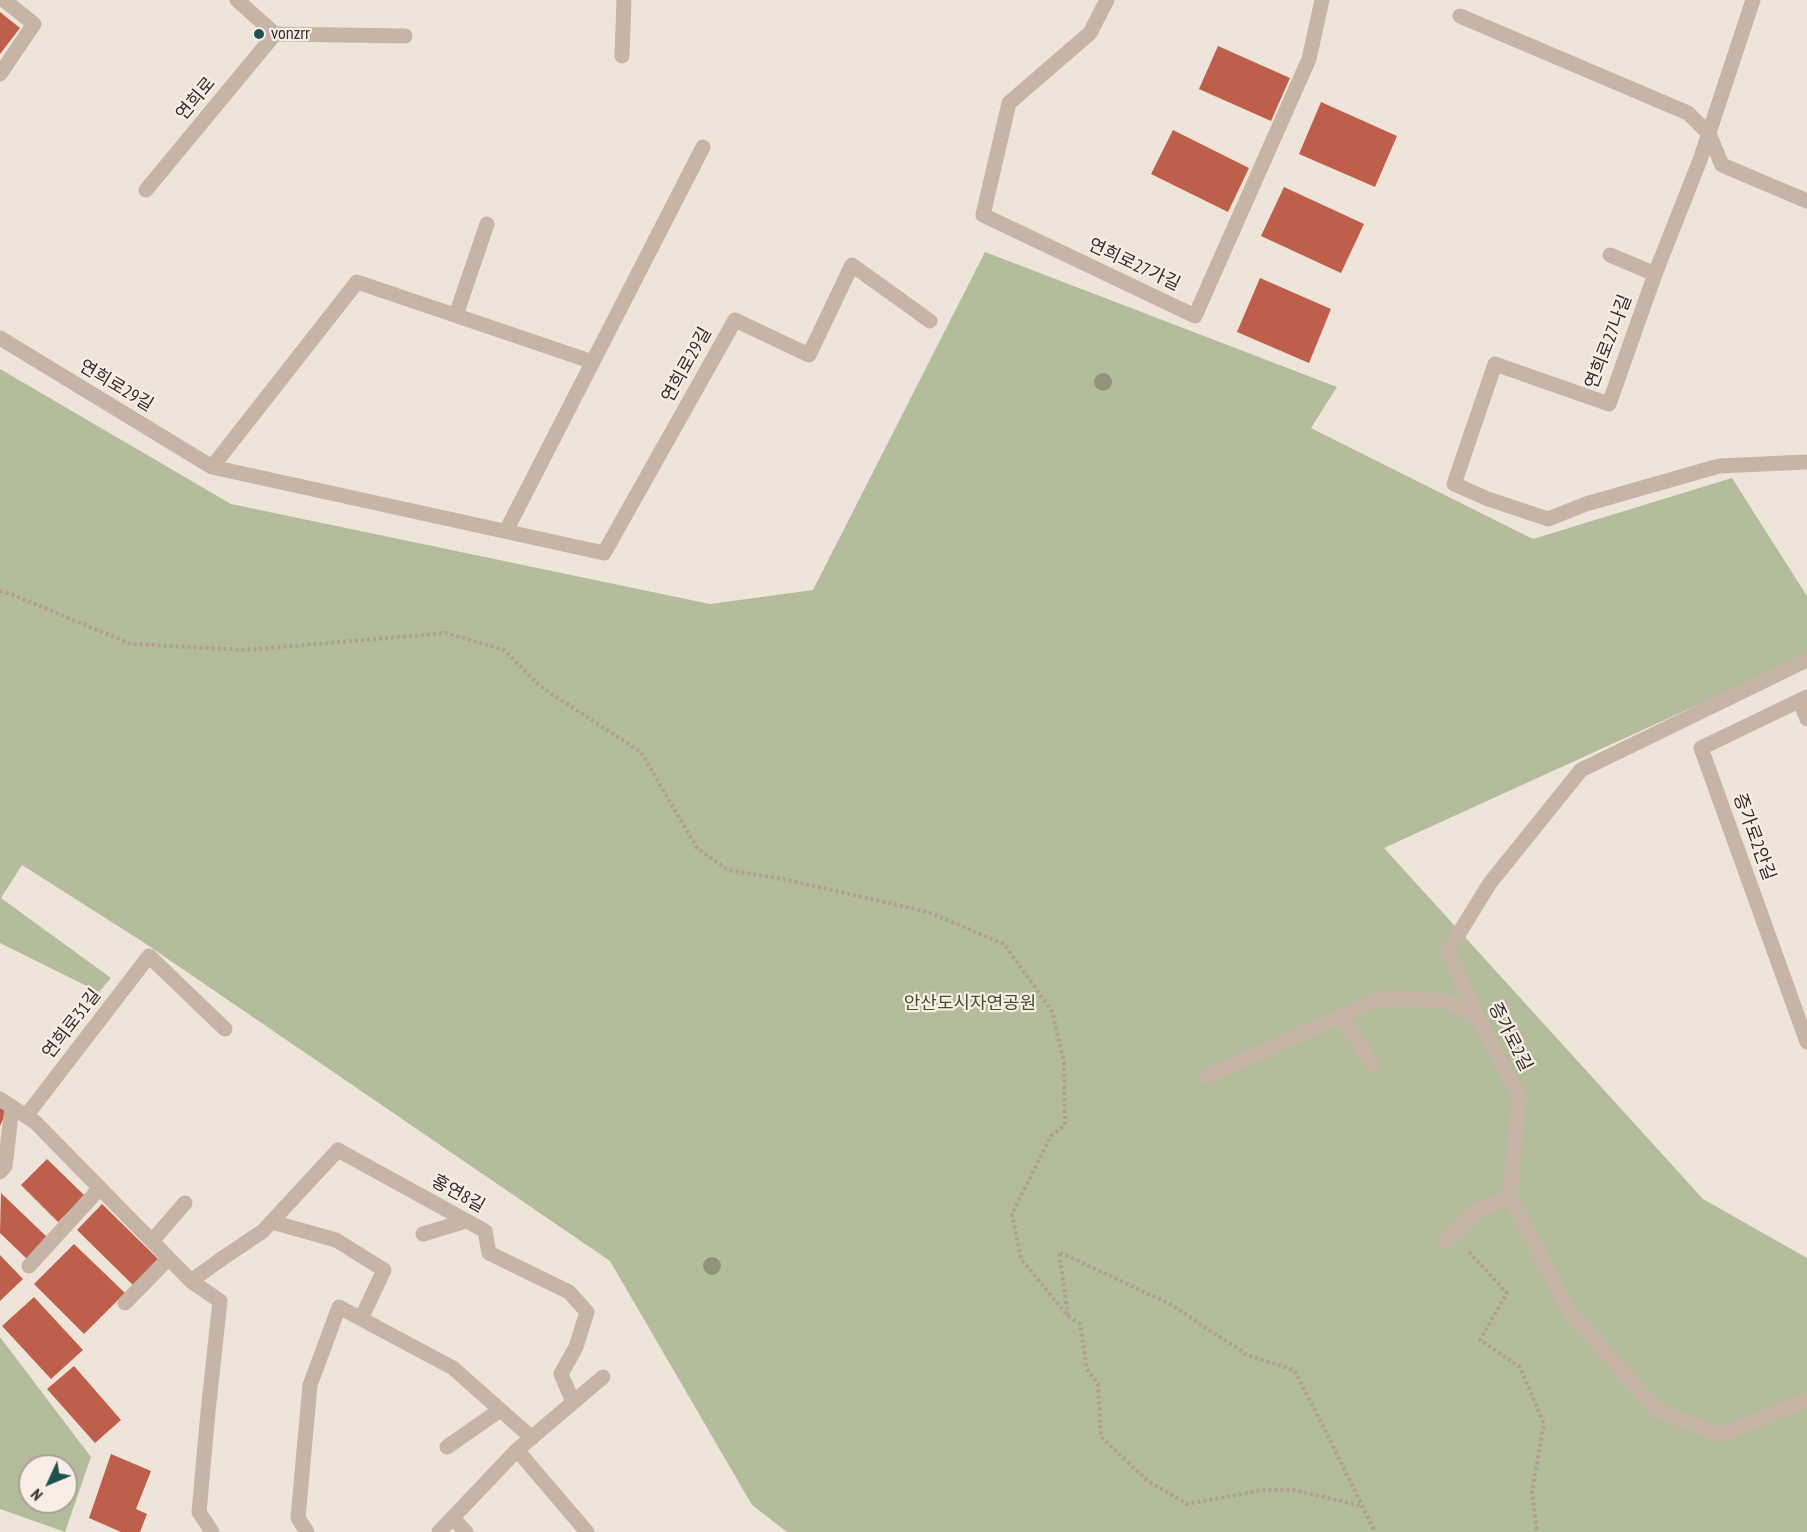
<!DOCTYPE html>
<meta charset="utf-8">
<style>
body{margin:0}
#map{position:relative;width:1807px;height:1532px;overflow:hidden;background:#efe4da;font-family:"PT Sans Narrow",sans-serif}
canvas{display:block}
.north{position:absolute;left:18px;top:1454px;width:60px;height:60px;box-sizing:border-box;background:#f8eee6;border:2px solid #aaa09a;border-radius:50%;rotate:226deg;font-size:16px;font-weight:700;line-height:24px;text-align:center;color:#342a27}
.north::after{content:'';display:block;margin:auto;width:21px;height:27px;background:#205252;clip-path:polygon(50% 0,100% 100%,50% 72%,0 100%)}
</style>
<div id="map">
<canvas width="1807" height="1532"></canvas>
<div class="north">N</div>
</div>
<script>
const context = document.querySelector('canvas').getContext('2d');
context.lineJoin = 'round';
function fill(path, color) { context.fillStyle = color; context.fill(path, 'evenodd'); }
function stroke(path, color, width, dash) { context.strokeStyle = color; context.lineWidth = width; context.lineCap = dash ? 'butt' : 'round'; context.setLineDash(dash || []); context.stroke(path); }
function label(font, color, halo, rows, align = 'center') {
  context.font = font + ' "PT Sans Narrow","Noto Sans KR",sans-serif'; context.lineWidth = 4.5; context.setLineDash([]); context.textBaseline = 'middle'; context.strokeStyle = halo; context.fillStyle = color; for (const [text, x, y, turn = 0] of rows) {
    context.save(); context.translate(x, y); context.rotate((+turn || 0) * Math.PI / 180); context.textAlign = isNaN(turn) ? turn : align; if (halo) context.strokeText(text, 0, 0); context.fillText(text, 0, 0); context.restore();
  }
}
const green = new Path2D(`
 M985,252L1337,387L1311,428L1533,539L1732,478L1807,596V655L1384,848L1703,1199L1807,1258V1532H787L752,1505L610,1261L143,942L22,865L1,898L111,978L99,992L0,943V369L231,504L710,604L813,590Z
 M0,1337L91,1457L65,1532L0,1509ZM30,1466H66V1502H30Z`);
const building = new Path2D(`
 M0,12L20,28L0,54Z
 M1218,46L1290,78L1271,121L1199,89Z
 M1321,102L1397,136L1375,187L1299,154Z
 M1173,130L1249,168L1228,212L1151,174Z
 M1284,187L1364,224L1341,273L1261,236Z
 M1260,278L1331,309L1309,363L1237,332Z
 M0,1108L7,1111L0,1126Z
 M47,1159L85,1196L58,1222L21,1185Z
 M1,1193L48,1238L27,1259L0,1233Z
 M102,1204L161,1262L135,1287L77,1230Z
 M74,1244L125,1293L84,1334L34,1284Z
 M0,1255L23,1279L0,1301Z
 M34,1297L83,1350L51,1379L2,1326Z
 M74,1366L121,1420L95,1443L47,1389Z
 M111,1454L151,1471L136,1509L147,1514L140,1532H121L89,1518Z`);
const path = new Path2D(`
 M0,591L13,595L131,644L245,650L446,633L504,650L541,687L641,752L697,848L728,870L783,879L928,912L1004,944L1052,1011L1064,1063L1065,1125L1051,1136L1012,1214L1021,1259L1068,1316L1059,1252L1170,1304L1247,1355L1294,1370L1321,1422L1375,1532
 M1469,1252L1507,1293L1480,1340L1520,1367L1544,1424L1532,1492L1537,1532
 M1068,1316L1080,1324L1087,1369L1098,1384L1101,1437L1148,1481L1187,1504L1263,1490H1294L1362,1506`);
const lane = new Path2D(`
 M275,34L405,36
 M1610,255L1655,274
 M456,315L487,224
 M1800,701L1807,719
 M1341,1016L1372,1065
 M1206,1077L1382,998L1447,1001L1478,1018
 M26,1116L149,956L225,1029
 M423,1234L466,1221
 M152,1241L185,1203
 M1445,1241L1476,1211L1510,1197
 M29,1266L100,1188
 M125,1303L168,1259
 M447,1447L500,1410`);
const street = new Path2D(`
 M1107,0L1090,33L1009,103L983,215L1195,316L1309,59L1322,0
 M1753,0L1700,160L1655,274L1609,404L1495,364L1454,484L1488,499L1548,519L1586,504L1719,466L1807,462
 M1460,16L1688,113L1709,134L1722,165L1807,201
 M622,56L624,0
 M0,74L34,24L4,0
 M146,190L275,34L237,0
 M0,338L212,467L604,553L735,320L809,355L852,265L930,321
 M212,467L357,282L593,362
 M506,531L703,147
 M1807,660L1581,770L1490,883L1448,951L1478,1018L1519,1097L1510,1197L1569,1311L1656,1410L1720,1435L1807,1400
 M1807,697L1701,748L1807,1042
 M0,1099L35,1122L191,1281L220,1301L208,1412L199,1512L212,1532
 M0,1172L5,1166L12,1107
 M272,1222L336,1240L384,1270L361,1319
 M191,1281L220,1260L263,1231L338,1150L485,1231L489,1253L569,1292L587,1312L576,1347L561,1374L573,1402
 M517,1450L587,1532
 M453,1518L466,1532
 M307,1532L298,1518L310,1385L339,1307L453,1368L532,1438
 M439,1532L517,1450L603,1377`);
const trees = [
 [1103,382],
 [712,1266]
];
const markers = [
 [259,34,6,"#205252"]
];
const poiNames = [
 ["vonzrr",271,34]
];
const streetNames = [
 ["연희로",196,99,-50],
 ["연희로27가길",1134,265,25],
 ["연희로27나길",1609,342,-69],
 ["연희로29길",687,365,-61],
 ["연희로29길",116,386,31],
 ["증가로2안길",1754,837,70],
 ["연희로31길",72,1024,-52],
 ["증가로2길",1510,1037,63],
 ["홍연8길",458,1194,29]
];
const parkNames = [
 ["안산도시자연공원",970,1004]
];
fill(green, '#b4bd9b');
fill(building, '#bd5f4b');
stroke(path, '#b29e92', 4, [3, 3]);
stroke(lane, '#c6b4a7', 15);
stroke(street, '#c6b4a7', 15);
context.fillStyle = '#92937b';
for (const [x, y] of trees) { context.beginPath(); context.arc(x, y, 9, 0, 2 * Math.PI); context.fill(); }
for (const [x, y, r, color] of markers) { const dot = new Path2D(); dot.arc(x, y, r, 0, 2 * Math.PI); context.fillStyle = color; context.fill(dot); stroke(dot, '#f8eee6', 2); }
label('18px', '#342a27', '#f8eee6', poiNames, 'left');
label('18px', '#342a27', '#f8eee6', streetNames);
label('18px', '#45502d', '#f8eee6', parkNames);
</script>
